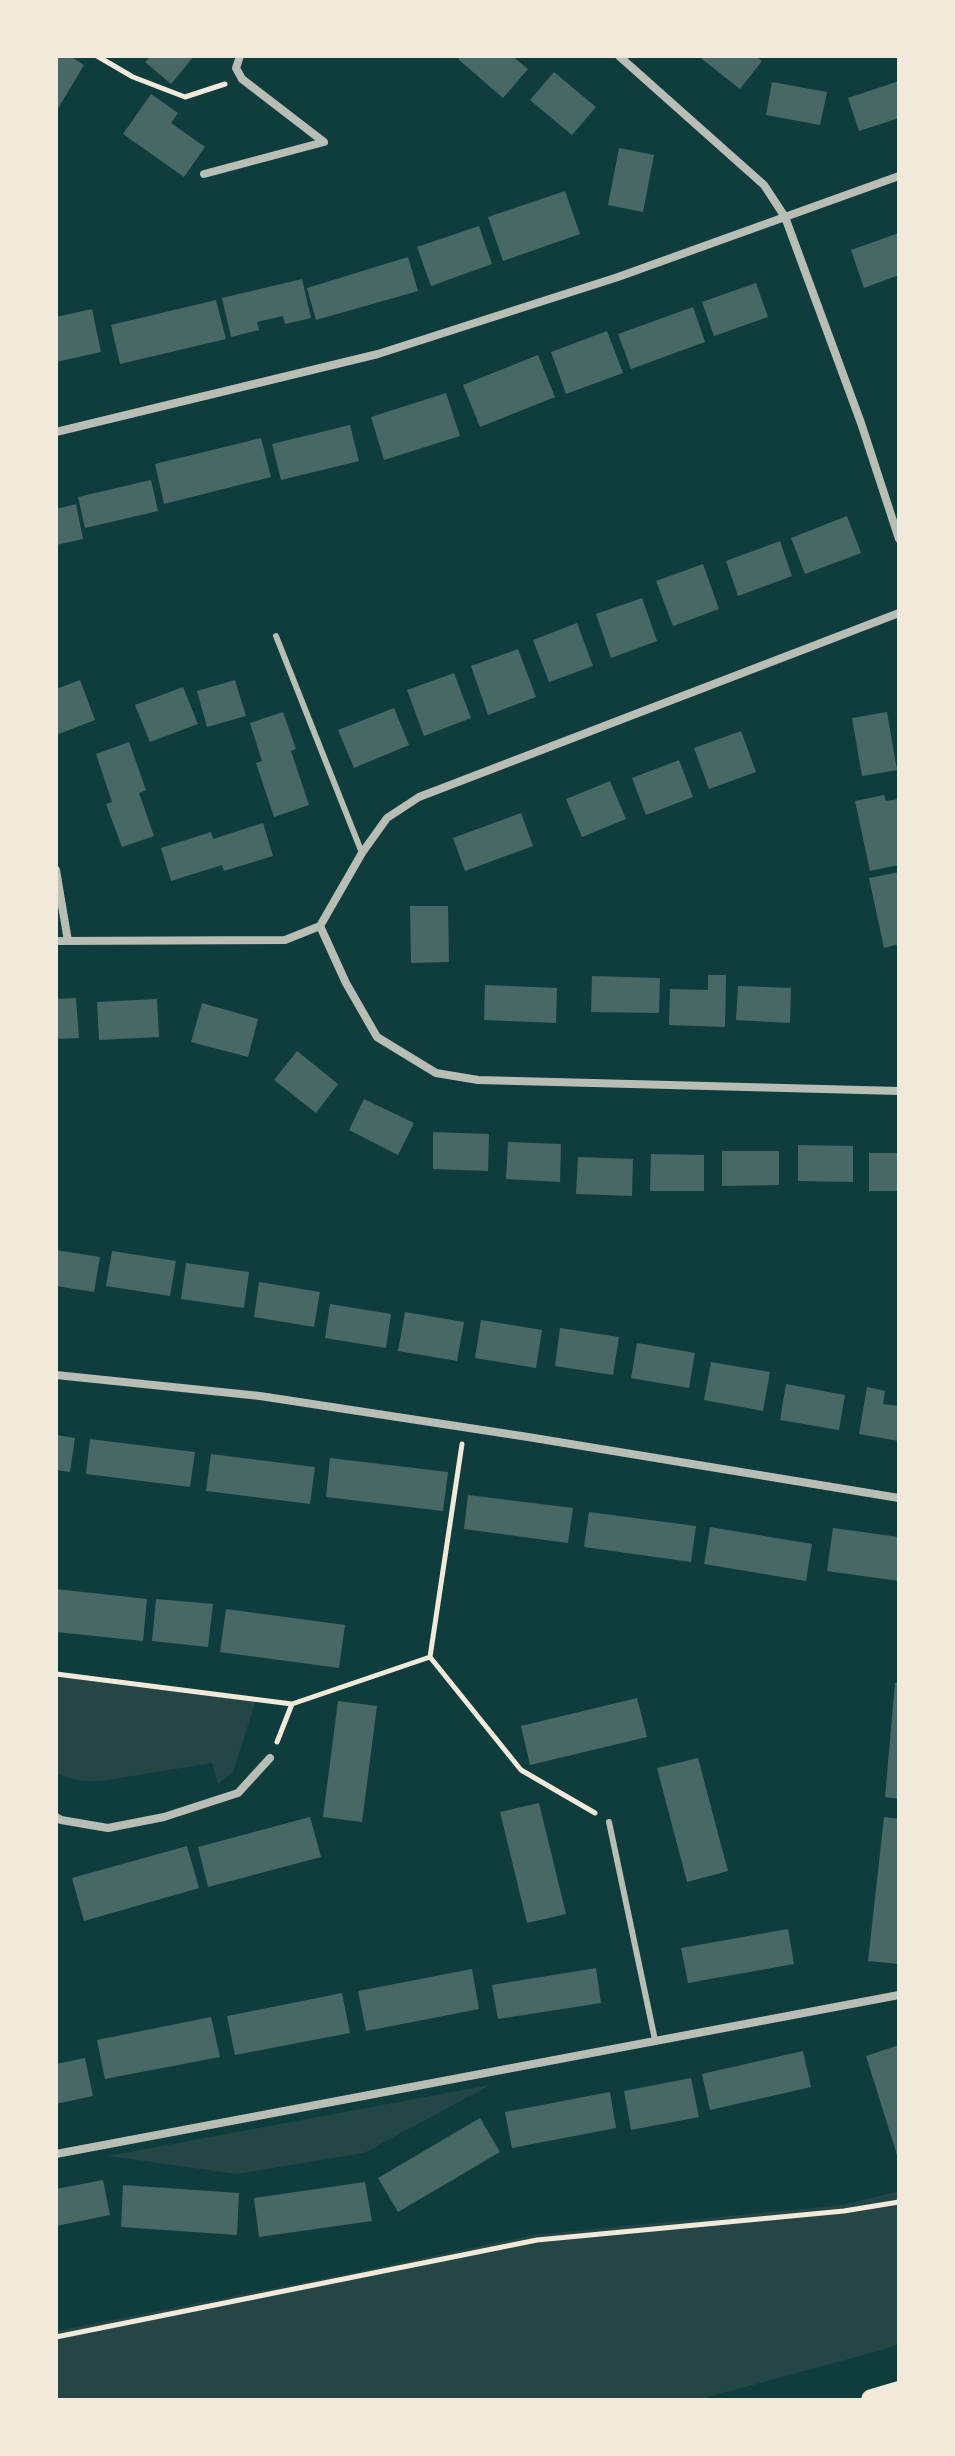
<!DOCTYPE html>
<style>
body{margin:0}
#map{position:relative;width:955px;height:2456px;overflow:hidden;background:#0f3d3e;font-family:"Varela Round",sans-serif}
canvas{display:block}
.frame{position:absolute;inset:0;border:58px solid #f1e9da;pointer-events:none}
</style>
<div id="map">
<canvas width="955" height="2456"></canvas>
<div class="frame"></div>
</div>
<script>
const context = document.querySelector('canvas').getContext('2d');
context.lineJoin = 'round';
function fill(path, color) { context.fillStyle = color; context.fill(path, 'evenodd'); }
function stroke(path, color, width, dash) { context.strokeStyle = color; context.lineWidth = width; context.lineCap = dash ? 'butt' : 'round'; context.setLineDash(dash || []); context.stroke(path); }
const green = new Path2D(`
 M56,1676L256,1700L233,1772L218,1784L212,1763L102,1781C84,1782 71,1781 56,1772Z
 M490,2085L364,2153L237,2174L108,2156Z
 M899,2191V2344L878,2351L697,2400H56V2331L352,2273L533,2235L843,2205Z`);
const building = new Path2D(`
 M56,56H70L84,65L56,112Z
 M151,56H194L171,84L145,62Z
 M461,56H512L528,69L503,98L458,59Z
 M698,56H756L762,61L740,89Z
 M554,72L596,107L572,135L530,100Z
 M899,81V118L859,131L848,98Z
 M772,82L827,92L820,125L766,115Z
 M151,94L178,113L171,123L205,147L184,177L123,134Z
 M619,148L654,155L643,212L608,205Z
 M565,191L580,234L503,261L488,217Z
 M479,226L492,264L431,286L417,247Z
 M899,233V275L864,288L851,250Z
 M408,257L418,291L316,320L307,288Z
 M302,279L311,318L285,324L283,316L257,322L259,330L231,337L222,298Z
 M756,283L768,317L714,336L702,302Z
 M216,300L226,339L120,364L111,325Z
 M693,307L705,342L631,369L618,334Z
 M92,309L101,352L56,362V317Z
 M607,331L623,373L566,394L551,352Z
 M538,355L555,397L480,427L463,385Z
 M446,393L460,436L384,460L371,417Z
 M350,425L359,461L281,480L272,444Z
 M261,438L271,477L164,504L155,464Z
 M151,480L158,511L85,528L78,497Z
 M76,504L83,539L56,545V509Z
 M847,516L861,553L805,574L791,538Z
 M780,541L792,576L738,596L726,561Z
 M703,564L719,609L673,626L656,581Z
 M642,598L657,641L611,658L596,614Z
 M577,623L593,666L549,682L533,640Z
 M518,649L536,697L488,715L471,666Z
 M454,673L471,718L424,736L407,690Z
 M80,680L95,720L56,735V689Z
 M235,680L246,716L207,727L197,691Z
 M183,687L198,724L150,742L135,705Z
 M394,708L409,745L354,768L338,730Z
 M283,712L296,749L291,751L309,805L274,817L256,763L262,761L250,723Z
 M887,712L897,770L862,776L852,718Z
 M741,731L756,772L709,789L694,748Z
 M129,742L146,790L139,793L154,836L122,847L106,804L112,802L96,754Z
 M679,760L693,797L646,815L632,778Z
 M610,781L626,819L582,837L566,799Z
 M884,795L886,801L899,799L898,865L870,871L855,801Z
 M521,813L533,846L465,871L453,838Z
 M263,823L273,856L224,871L222,865L171,881L161,848L211,832L213,839Z
 M899,872V944L884,948L869,878Z
 M410,906H448L449,962L411,963Z
 M708,975H726L725,1027L669,1025L670,989L708,990Z
 M592,976L660,978L659,1013L591,1012Z
 M485,985L557,988L556,1023L484,1020Z
 M738,986L791,988L790,1023L736,1020Z
 M76,998L79,1038L56,1039V999Z
 M157,999L159,1037L99,1040L97,1002Z
 M202,1003L258,1019L248,1057L191,1042Z
 M297,1051L338,1084L316,1113L274,1080Z
 M364,1099L414,1123L398,1155L349,1130Z
 M433,1132L489,1134L488,1171L433,1169Z
 M508,1142L561,1144L560,1182L506,1179Z
 M798,1145L853,1146V1182L798,1181Z
 M722,1151H779V1185L722,1186Z
 M869,1153H899V1191H869Z
 M651,1154L704,1155V1191H650Z
 M578,1157L633,1159L632,1196L576,1194Z
 M56,1250L100,1257L94,1292L56,1286Z
 M112,1251L176,1261L170,1296L106,1286Z
 M186,1263L249,1272L244,1308L181,1299Z
 M259,1282L320,1292L314,1327L254,1317Z
 M330,1304L391,1314L386,1348L325,1338Z
 M405,1312L464,1322L457,1361L398,1351Z
 M481,1320L542,1330L536,1368L475,1358Z
 M560,1328L619,1337L613,1375L555,1366Z
 M637,1343L695,1353L689,1388L631,1378Z
 M711,1362L770,1372L763,1411L704,1400Z
 M786,1384L845,1395L839,1430L780,1420Z
 M867,1387L885,1391L883,1404L899,1406V1441L859,1434Z
 M56,1435L75,1438L70,1472L56,1470Z
 M90,1439L195,1452L190,1487L86,1474Z
 M211,1454L315,1467L310,1504L206,1491Z
 M330,1458L448,1472L443,1511L326,1497Z
 M468,1495L573,1508L568,1543L464,1529Z
 M589,1512L696,1526L691,1562L584,1547Z
 M710,1527L812,1544L806,1581L704,1564Z
 M833,1528L899,1537V1581L827,1571Z
 M56,1589L147,1599L143,1641L56,1632Z
 M156,1599L213,1604L208,1647L152,1641Z
 M226,1609L345,1625L339,1668L220,1652Z
 M895,1683H899V1799L885,1797Z
 M637,1698L647,1737L530,1765L521,1726Z
 M338,1701L377,1706L362,1822L323,1817Z
 M698,1758L728,1871L687,1882L657,1768Z
 M539,1803L566,1914L527,1923L500,1812Z
 M310,1817L321,1857L208,1887L198,1847Z
 M884,1817L899,1819V1964L868,1961Z
 M187,1846L199,1888L84,1921L72,1878Z
 M788,1929L794,1964L688,1983L681,1948Z
 M596,1968L601,2003L498,2019L492,1985Z
 M472,1969L479,2009L366,2031L358,1991Z
 M342,1993L350,2033L235,2055L227,2016Z
 M211,2017L220,2057L105,2079L97,2040Z
 M899,2045V2158H898L866,2056Z
 M803,2051L811,2087L710,2110L702,2074Z
 M85,2058L93,2096L56,2104V2064Z
 M691,2078L699,2117L631,2130L624,2091Z
 M610,2092L616,2128L512,2148L505,2112Z
 M480,2118L500,2152L398,2212L378,2178Z
 M103,2180L110,2215L56,2226V2189Z
 M365,2182L372,2221L259,2237L254,2198Z
 M123,2185L239,2193L237,2235L121,2227Z`);
const path = new Path2D(`
 M97,56L133,77L185,97L225,84
 M430,1657L521,1770L595,1813
 M56,1674L292,1704
 M277,1742L292,1704L430,1657L462,1444
 M56,2337L537,2240L844,2211L899,2202`);
const service = new Path2D(`
 M276,636L362,853
 M609,1822L655,2040`);
const minor = new Path2D(`
 M619,56L764,185L785,217L861,423L899,539
 M204,174L324,142L242,79L236,68L240,56
 M56,432L378,354L618,277L899,176
 M56,870L68,941
 M320,926L346,983L377,1037L436,1073L478,1080L899,1091
 M56,941L285,940L320,926L362,853L387,818L419,797L899,613
 M56,1375L260,1396L528,1437L899,1498
 M56,1817L61,1820L108,1828L164,1817L238,1793L270,1758
 M56,2154L899,1995`);
const trunk = new Path2D(`
 M872,2400L899,2392`);
fill(green, '#244646');
fill(building, '#486865');
stroke(path, '#f1e9da', 5);
stroke(service, '#b8beb3', 6);
stroke(minor, '#b8beb3', 8);
stroke(trunk, '#f1e9da', 22);
</script>
